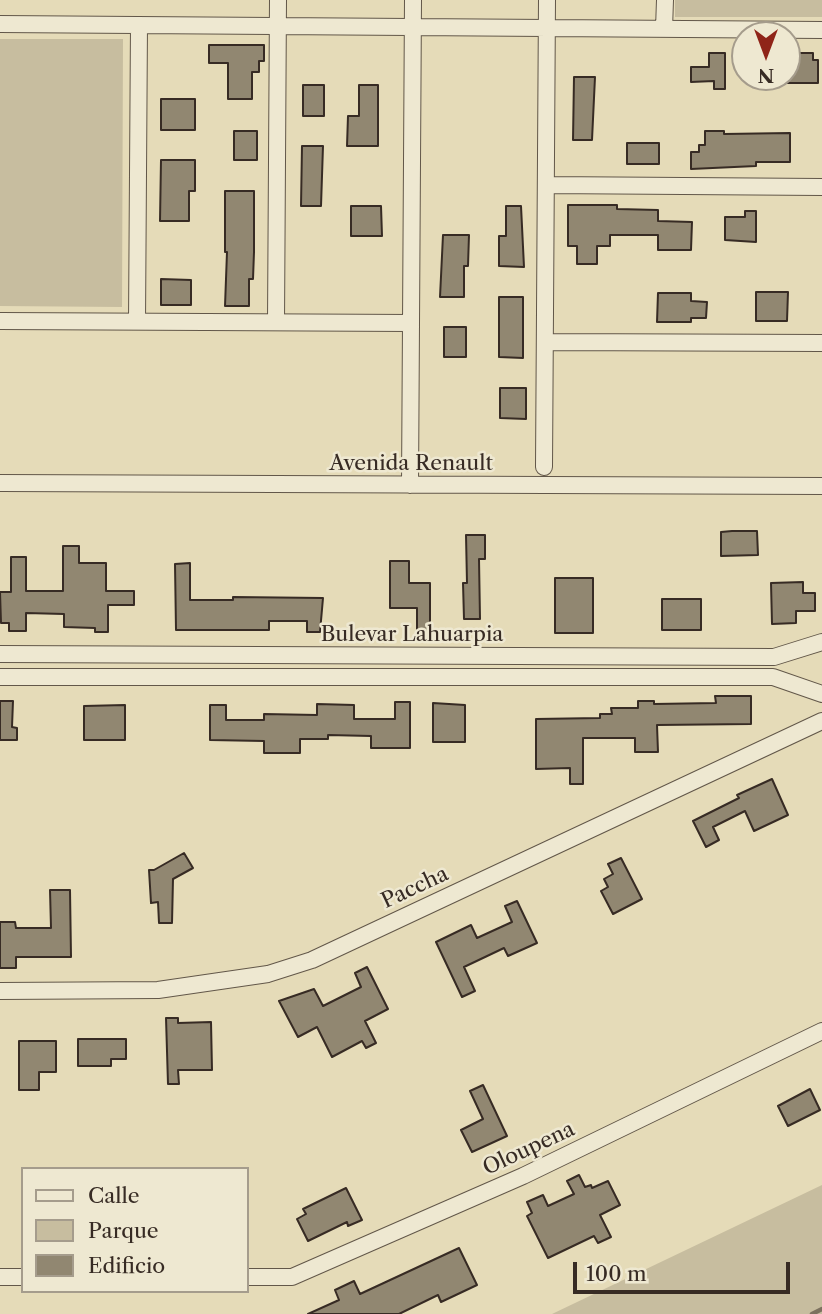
<!DOCTYPE html>
<style>
body{margin:0}
#map{position:relative;width:822px;height:1314px;overflow:hidden;background:#e5dbb8;font-family:"Libre Caslon Text",serif}
canvas{display:block}
.legend{position:absolute;left:21px;top:1167px;width:228px;height:126px;box-sizing:border-box;background:#eee8d1;border:2px solid #a59c8c;margin:0;padding:9px 12px;list-style:none;font-size:21px;color:#372b24}
.legend li{display:flex;align-items:center;gap:14px;height:35px}
.legend b{width:35px;border:2px solid #a59c8c}
.north{position:absolute;left:731px;top:21px;width:70px;height:70px;box-sizing:border-box;background:#eee8d1;border:2px solid #a59c8c;border-radius:50%;rotate:180deg;font-size:19px;font-weight:700;line-height:28px;text-align:center;color:#372b24}
.north::after{content:'';display:block;margin:auto;width:24px;height:32px;background:#8f2418;clip-path:polygon(50% 0,100% 100%,50% 72%,0 100%)}
.scale{position:absolute;left:573px;top:1262px;width:217px;height:32px;box-sizing:border-box;border:4px solid #372b24;border-top:0;padding-left:9px;font-size:21px;line-height:24px;white-space:nowrap;color:#372b24;-webkit-text-stroke:5px #eee8d1;paint-order:stroke}
</style>
<div id="map">
<canvas width="822" height="1314"></canvas>
<ul class="legend">
<li><b style="height:9px;background:#eee8d1"></b>Calle</li>
<li><b style="height:19px;background:#c7bd9f"></b>Parque</li>
<li><b style="height:19px;background:#918771"></b>Edificio</li>
</ul>
<div class="north">N</div>
<div class="scale">100 m</div>
</div>
<script>
const context = document.querySelector('canvas').getContext('2d');
context.lineJoin = 'round';
function fill(path, color) { context.fillStyle = color; context.fill(path, 'evenodd'); }
function stroke(path, color, width, dash) { context.strokeStyle = color; context.lineWidth = width; context.lineCap = dash ? 'butt' : 'round'; context.setLineDash(dash || []); context.stroke(path); }
function label(font, color, halo, rows, align = 'center') {
  context.font = font + ' "Libre Caslon Text",serif'; context.lineWidth = 5; context.setLineDash([]); context.textBaseline = 'middle'; context.strokeStyle = halo; context.fillStyle = color; for (const [text, x, y, turn = 0] of rows) {
    context.save(); context.translate(x, y); context.rotate((+turn || 0) * Math.PI / 180); context.textAlign = isNaN(turn) ? turn : align; if (halo) context.strokeText(text, 0, 0); context.fillText(text, 0, 0); context.restore();
  }
}
const green = new Path2D(`
 M675,0H822V17H675Z
 M0,39H123L122,307L0,306Z
 M822,1185V1314H552Z`);
const stream = new Path2D(`
 M812,1314L822,1309`);
const building = new Path2D(`
 M209,45H264V61H259V72H252V99H228V63H209Z
 M709,53H725V89H714V81L691,82V67H709Z
 M787,53H813V60H818V83H787Z
 M574,77H595L592,140H573Z
 M303,85H324V116H303Z
 M359,85H378V146H347L348,116H359Z
 M161,99H195V130H161Z
 M234,131H257V160H234Z
 M705,131H724V134L790,133V162H756V166L691,169V152H699V145H705Z
 M627,143H659V164H627Z
 M302,146H323L321,206H301Z
 M161,160H195V191H189V221H160Z
 M225,191H254V252L253,279H249V306H225L227,252H225Z
 M568,205H617V209L658,210V221L692,222L691,250H658V235H610V246H597V264H577V246H568Z
 M351,206H381L382,236H351Z
 M506,206H521L524,267L499,266V236H506Z
 M745,211H756V242L725,240V217H745Z
 M443,235H469L468,266H464V297H440Z
 M161,279L191,280V305H161Z
 M756,292H788L787,321H756Z
 M658,293H691V301L707,302L706,318H691V322H657Z
 M499,297H523V358L499,357Z
 M444,327H466V357H444Z
 M500,388H526V419L500,418Z
 M732,531H757L758,555L721,556V532Z
 M466,535H485V559H479L480,619H464L463,583H467Z
 M63,546H79V563H106V591H134V605H108V632H95V628L64,627V614L26,613V631H9V623H1L0,592H11V557H26V591H63Z
 M390,561H409V583H430V632H417V608H390Z
 M190,563V600H233V597L323,598L320,632H307V621H269V630H176L175,564Z
 M555,578H593V633H555Z
 M803,582V593H815V611H796V623L772,624L771,583Z
 M662,599H701V630H662Z
 M715,696H751V724L657,725L658,752H635V738H583V784H570V768L536,769V719L600,718V714H612L611,708H638V701H654V704L716,703Z
 M0,701H13L12,727L17,728V740H0Z
 M395,702H410V748H371V736L328,735V739H300V753H264V741L210,740V705H226V720H264V714L317,715V704L354,705V719H395Z
 M433,703L465,705V742H433Z
 M125,705V740H84V706Z
 M772,779L788,815L754,831L745,811L713,827L719,840L706,847L693,821L739,798L737,795Z
 M184,853L193,868L173,879L172,923H159L158,902L151,903L149,870H154Z
 M621,858L642,899L613,914L601,891L608,887L604,879L613,874L608,864Z
 M50,890H70L71,957H16V968H0V922H15L16,928H51Z
 M517,901L537,943L508,956L504,948L464,967L475,991L462,997L436,942L471,925L477,938L512,922L505,906Z
 M367,967L388,1009L365,1021L376,1043L366,1048L362,1041L332,1057L317,1027L298,1037L279,1001L314,989L323,1006L361,987L355,973Z
 M166,1018H178V1023L211,1022L212,1070H178L179,1084H168Z
 M78,1039H126V1059H111V1066H78Z
 M19,1041H56V1072H39V1090H19Z
 M483,1085L507,1136L472,1152L461,1130L483,1119L470,1091Z
 M810,1089L820,1110L788,1126L778,1106Z
 M579,1175L585,1187L591,1185L592,1188L608,1181L620,1205L600,1215L611,1237L598,1243L594,1236L548,1258L527,1216L532,1213L527,1202L543,1195L548,1206L574,1194L567,1181Z
 M346,1188L362,1220L348,1226L347,1222L308,1241L297,1219L306,1214L303,1209Z
 M459,1248L477,1285L441,1302L438,1295L399,1314H308L339,1300L335,1290L354,1281L360,1294Z`);
const minor = new Path2D(`
 M0,24L822,30
 M664,29L665,0
 M546,185L822,187
 M0,321L411,323
 M137,321L139,25
 M276,322L278,0
 M545,342L822,343
 M544,467L547,0
 M0,483L822,486
 M410,485L413,0
 M0,654L774,657L822,642
 M0,677H773L822,694
 M0,991L158,990L268,974L312,960L822,721
 M0,1277H23
 M247,1277H292L523,1176L822,1031`);
const streetNames = [
 ["Avenida Renault",411,464],
 ["Bulevar Lahuarpia",412,635],
 ["Paccha",415,888,-25],
 ["Oloupena",529,1149,-25]
];
fill(green, '#c7bd9f');
stroke(stream, '#7c715f', 4.5);
fill(building, '#918771');
stroke(building, '#372b24', 2);
stroke(minor, '#625749', 18);
stroke(minor, '#eee8d1', 16);
label('21px', '#372b24', '#eee8d1', streetNames);
</script>
